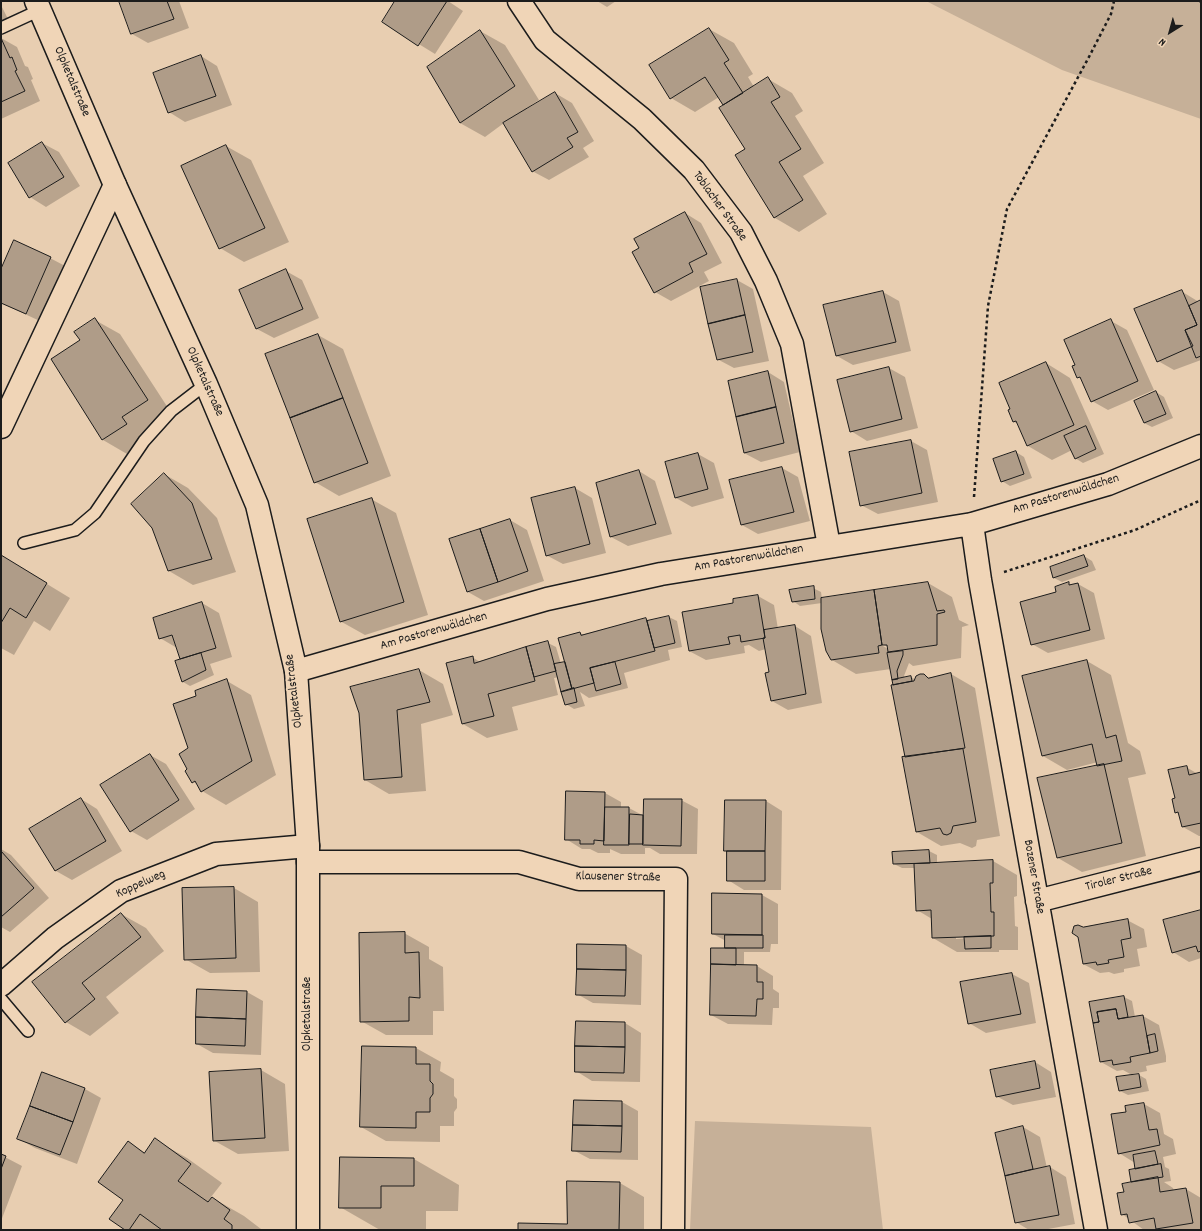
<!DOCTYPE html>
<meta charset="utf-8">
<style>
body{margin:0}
#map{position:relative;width:1202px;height:1231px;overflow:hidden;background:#e8ceb1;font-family:Dekko,sans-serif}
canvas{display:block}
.frame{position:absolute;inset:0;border:2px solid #1c1c1c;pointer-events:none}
.north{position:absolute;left:1150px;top:12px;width:40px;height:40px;-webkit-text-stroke:3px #f0d5b7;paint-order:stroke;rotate:217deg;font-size:11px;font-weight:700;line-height:16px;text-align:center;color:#1c1c1c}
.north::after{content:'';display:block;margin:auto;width:14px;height:18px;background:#1c1c1c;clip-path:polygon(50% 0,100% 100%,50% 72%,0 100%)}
</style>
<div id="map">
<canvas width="1202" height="1231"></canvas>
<div class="frame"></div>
<div class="north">N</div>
</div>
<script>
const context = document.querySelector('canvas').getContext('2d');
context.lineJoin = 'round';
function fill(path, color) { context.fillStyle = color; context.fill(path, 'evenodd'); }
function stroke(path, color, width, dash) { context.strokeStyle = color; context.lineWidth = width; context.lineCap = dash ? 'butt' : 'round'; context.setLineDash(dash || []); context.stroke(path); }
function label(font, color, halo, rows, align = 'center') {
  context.font = font + ' Dekko,sans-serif'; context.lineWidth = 4; context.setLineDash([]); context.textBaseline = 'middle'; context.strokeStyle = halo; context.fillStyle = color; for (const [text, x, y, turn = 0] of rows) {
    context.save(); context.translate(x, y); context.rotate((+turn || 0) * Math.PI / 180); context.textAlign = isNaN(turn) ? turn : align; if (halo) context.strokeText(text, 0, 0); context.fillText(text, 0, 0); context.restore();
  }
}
const green = new Path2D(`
 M926,1H1201V119L1062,70Z
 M695,1121L871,1127L883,1230H690Z`);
const shadow = new Path2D(`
 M120,1H179L189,28L148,43L132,34Z
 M397,1H448L463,11L435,54L383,22Z
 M597,1H616L607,7Z
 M1,5L8,19L1,23Z
 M709,29L734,43L753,74L748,77L754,87L768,79L792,93L803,111L795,116L824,163L803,176L827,214L799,232L775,218L736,155L746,149L719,97L695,112L671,98Z
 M480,31L505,45L539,100L527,108V110L555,93L572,103L594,141L583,148L589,157L549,180L532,171L504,123L485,137L460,123Z
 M1,38L17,47L25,66L28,67L33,79L31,80L40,101L1,119Z
 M201,56L217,66L232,105L185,122L169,112Z
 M42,143L59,152L80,186L46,207L30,197Z
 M226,146L251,160L289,242L244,262L220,248Z
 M685,213L701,223L722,263L704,272L709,281L671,301L655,292Z
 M50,258L67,267L42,322L1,303V272Z
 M286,271L302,280L319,318L274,338L257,329L240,290Z
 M737,280L753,289L769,361L734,368L717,359Z
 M1181,291L1199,302L1201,301V360L1174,370L1158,361Z
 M883,292L899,301L911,351L853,365L837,356Z
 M95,320L120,334L172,414L146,431L151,439L127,454L103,440L52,359L81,341Z
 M1111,321L1127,330L1154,390L1108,410L1092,401L1082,380L1078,377L1076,365Z
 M318,335L343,349L391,476L339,496L315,482Z
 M1046,363L1070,378L1104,454L1083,463L1075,458L1072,450L1052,460L1028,446L1018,424L1014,422L1009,411Z
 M889,368L905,377L918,428L867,441L851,431Z
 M768,372L784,382L800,452L761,462L744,453Z
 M1156,392L1164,397L1173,418L1152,427L1144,423Z
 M911,441L927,450L938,502L878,514L861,505Z
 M1016,452L1024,457L1032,478L1010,486L1002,481Z
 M698,454L714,463L724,498L692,507L676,498Z
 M782,468L798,477L810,521L758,534L742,525Z
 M639,471L655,481L672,534L628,546L611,537L597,484Z
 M164,474L188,488L217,518L236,572L193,585L169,571Z
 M575,488L592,498L606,553L563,564L546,555L532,499Z
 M371,499L396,513L428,615L365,635L340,621Z
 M510,520L527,530L544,581L484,601L468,592Z
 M1,556L70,598L50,631L34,621L14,655L1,648Z
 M1084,556L1092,561L1096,570L1062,582L1054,578L1051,568Z
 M928,583L952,597L959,620L969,625L962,627L961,658L913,666L909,663L904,676L905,678L911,677L916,680L924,675L930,678L951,674L975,688L1000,836L977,840L976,846L972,848L960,843L941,846L917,832L891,669L856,674L832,660L822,603L800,606L793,601L813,588L821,592L822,599ZM878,642L888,647V649L878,643Z
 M1078,584L1094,593L1105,639L1048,653L1032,644L1062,585Z
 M758,596L774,605L778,629L795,626L811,636L822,703L788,710L772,701L771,673L766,649L759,651L749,645L744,646L745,653L706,660L689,651L734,604Z
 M202,603L219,613L232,657L210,664L214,675L190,686L183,682L176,661L182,659L177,648L160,638Z
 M669,617L677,621L682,647L668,650L670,660L624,673L628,688L589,698L580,692L585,706L574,709L566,704L559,677L554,678L558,695L512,707L518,730L487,738L463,724L472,657L480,662L548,643L556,647L561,664L566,662L580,633L584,635L646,619L650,621Z
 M1087,661L1111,675L1128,743L1140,751L1146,774L1128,778L1146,856L1082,872L1058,858L1099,767L1098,762L1067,770L1043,756Z
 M419,670L443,684L453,715L421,724L426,791L389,794L365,780L360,713Z
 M227,681L251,695L276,775L226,805L202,791L199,785L193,782L189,770L198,696Z
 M150,755L166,764L195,809L147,840L131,831Z
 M1186,767L1198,774L1201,773V836H1199L1183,827L1180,815L1176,812V799Z
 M567,792L605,793L621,802V808H629L644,816L681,800L698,809L697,854H660L650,848H645V854H621L610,849V853H598L590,849H582L566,839Z
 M81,799L97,809L122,851L72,880L56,871Z
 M766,801L782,811L781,890H744L728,880V852L725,850Z
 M1,849L11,855L49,898L10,932L1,927Z
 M929,851L937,855V863L993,861L1017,875V896L1014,897L1015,926L1018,927V950H999V952H957L933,938L932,919L917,910L915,868H902L894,864ZM969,936L970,938L956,939V937Z
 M234,888L258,902L260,972L210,973L185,959Z
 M713,894L762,895L778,904V944H771L770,952H744V966H757L773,976V989L779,993V1008H773L772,1025L728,1024L711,1015L726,941L713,934Z
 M1201,911V958L1189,962L1173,952Z
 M121,914L146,928L164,951L106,997L119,1013L90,1036L66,1022L34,983Z
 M1127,920L1144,929L1147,947L1137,949L1140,966L1124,969V972L1114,974L1109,972L1100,973L1083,964V928Z
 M404,933L429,947V959L443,967L444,1011H433V1035H386L361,1021Z
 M626,946L642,955L641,1005L593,1003L577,994Z
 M1012,974L1029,983L1036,1023L986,1033L969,1023L961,983Z
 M247,992L263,1001L261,1055L213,1053L197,1044Z
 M1124,997L1132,1001L1135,1017L1143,1016L1159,1025L1166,1056V1062L1146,1066L1147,1071L1132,1074V1075L1123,1070L1117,1071L1101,1062L1090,1003Z
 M625,1023L641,1033L640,1082L592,1081L576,1071Z
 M363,1047L416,1048L441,1062L440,1071L454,1079V1096L457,1099V1108L454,1112V1126H440V1142L386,1141L361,1127Z
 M1035,1062L1051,1072L1056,1097L1013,1105L996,1096Z
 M261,1070L285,1084L289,1151L238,1154L213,1140L210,1073Z
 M43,1073L85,1089L101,1098L77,1164L35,1148L19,1139Z
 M1139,1075L1146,1079L1149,1091L1128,1095L1120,1091Z
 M575,1101L622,1102L638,1111V1160L590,1159L573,1150Z
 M1144,1104L1160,1113L1164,1134L1173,1139L1176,1154L1163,1157L1165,1167L1169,1169L1171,1181L1164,1182L1173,1188L1174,1191L1186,1189L1201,1198V1230H1144L1122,1214L1125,1193L1134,1182L1132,1181L1137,1169L1135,1163L1119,1153L1127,1112Z
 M1023,1127L1040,1137L1047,1168L1050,1167L1066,1177L1075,1224L1043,1230H1029L1016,1222L996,1134Z
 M155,1140L187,1158L222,1183L211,1197L244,1216L261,1229L260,1230H126L124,1200L128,1143L146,1153Z
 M1,1155L22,1166L1,1221Z
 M414,1159L459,1185L458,1211H426V1230H380L340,1207Z
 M620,1183L644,1197V1230H519L568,1225Z`);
const building = new Path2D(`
 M119,1H167L174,19L131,34Z
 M395,1H447L418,46L382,22Z
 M709,28L729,60L724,63L743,93L723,105L705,77L670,99L649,65Z
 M480,30L515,86L460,123L427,67Z
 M1,38L10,58L12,57L17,70L15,71L25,91L1,102Z
 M201,55L216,96L168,113L153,73Z
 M768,77L780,97L771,102L801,149L779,162L803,200L774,218L735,155L745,149L719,108Z
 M555,92L578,132L567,138L573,147L532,172L503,123Z
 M42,142L64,177L29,198L8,163Z
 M226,145L265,228L219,249L181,166Z
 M685,212L707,254L689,263L693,272L654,293L632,252L639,248L634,239Z
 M14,240L51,257L26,314L1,303V269Z
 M286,269L303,309L256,329L239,290Z
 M737,279L745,315L708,324L700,287Z
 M1182,290L1197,325L1185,330L1193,346L1157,362L1134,309Z
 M883,291L896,342L836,356L823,305Z
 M1201,300V356L1196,358L1185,330L1197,325L1189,306Z
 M745,315L753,352L717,360L708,324Z
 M95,318L148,400L122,417L127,424L102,440L51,359L80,340L74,332Z
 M1111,319L1138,381L1091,402L1080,377L1077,378L1072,366L1075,365L1064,340Z
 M318,334L343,398L290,418L265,354Z
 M1046,362L1074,425L1027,446L1016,421L1013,422L1008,410L1010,409L999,383Z
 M889,367L902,419L850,432L837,380Z
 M768,371L776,407L736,417L728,381Z
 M1156,391L1166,414L1144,423L1134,401Z
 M343,398L368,463L314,483L290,418Z
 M776,407L784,443L744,453L736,417Z
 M1086,426L1096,449L1075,459L1064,436Z
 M911,440L922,493L860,506L849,452Z
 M1016,451L1024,474L1001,482L993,459Z
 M698,453L708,489L675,498L665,462Z
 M782,467L794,512L741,525L729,480Z
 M639,470L656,524L610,537L596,483Z
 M164,473L192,503L212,559L168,571L152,528L131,504Z
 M575,487L590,544L546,556L531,498Z
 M372,498L404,602L340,622L307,519Z
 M510,519L528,571L498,582L480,529Z
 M480,529L498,582L467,592L449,539Z
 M1,555L47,583L26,618L10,608L1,623Z
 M1084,555L1088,566L1053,578L1050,567Z
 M928,582L937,611L944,610L945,612L937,614V645L888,652L887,645H882L874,590Z
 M1069,582V585L1078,583L1090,630L1031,645L1020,602L1056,592L1055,587Z
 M814,586L815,599L792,602L789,590Z
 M874,590L882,645L878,646L879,653L831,660L826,651L821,629V598Z
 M758,595L765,638L741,642L740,635L728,637L730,644L689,651L682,612L733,603V599Z
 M202,602L216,648L180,659L172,635L159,639L153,618Z
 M669,616L675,643L654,648L647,621Z
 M646,618L655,651L590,668L594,683L572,689L558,638L580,632L581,635Z
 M795,625L806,694L771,701L765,673L769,672L763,638H765L764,630Z
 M548,641L556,671L534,677L526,647Z
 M526,647L535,681L488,694L494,716L462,724L446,663L473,656L474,663Z
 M903,651V655L897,671L898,679L892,680L887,653Z
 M201,653L206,670L182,682L175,661Z
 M1087,660L1106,738L1116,735L1122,761L1097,766L1092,744L1042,756L1022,676Z
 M565,662L572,689L561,692L554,664Z
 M615,662L621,684L596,691L590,668Z
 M419,669L430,702L397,710L402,777L364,780L359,713L350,687Z
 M951,673L965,748L905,757L891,685L914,681L916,676L920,674H924L928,678Z
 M911,676L912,681L893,685L892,680Z
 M227,679L252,761L201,792L195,781L192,783L185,771L187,769L179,754L188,748L173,704L196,696L195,691Z
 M574,688L577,702L565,705L561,692Z
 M963,749L976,822L953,826L951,833L947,835L943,834L940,828L916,832L902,757Z
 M150,754L179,800L130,832L100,785Z
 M1104,764L1122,843L1057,858L1037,778Z
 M1187,766L1189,775L1201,772V823L1182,827L1178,812L1175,813L1172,799L1175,798L1168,770Z
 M566,791L605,792L604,841L594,840V844H580V840H565Z
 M81,798L106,841L55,871L29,829Z
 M644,799H682L681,846L643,845Z
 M725,800H766L765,851H724Z
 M605,807H629V845H604Z
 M630,814L643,815V844H629Z
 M929,850L930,863L893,864L892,852Z
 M1,851L34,888L1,917Z
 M727,851H765V881H727Z
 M993,860V883H990L991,912H994V936L932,938L931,910L916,911L914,864Z
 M234,887L236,958L184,960L182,888Z
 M712,893L762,894V935L712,934Z
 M1201,910V951L1198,952L1196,946L1172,953L1163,920Z
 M121,913L141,937L82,983L95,999L65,1023L32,982Z
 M1128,919L1131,938L1121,940L1124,957L1108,960L1109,963L1097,965L1096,962L1083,964L1078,937L1072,933L1074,926L1078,925L1083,927Z
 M405,932V953L419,952L420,998L409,997V1021L360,1022L359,933Z
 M725,935H763V948H725Z
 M991,936V948L965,949L964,937Z
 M577,944L626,945V970L577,969Z
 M711,948H736V965L711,964Z
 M711,964L757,965V982H763V999H757L756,1016L710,1015Z
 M577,969L626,970L625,996L576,995Z
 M1012,973L1021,1014L968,1024L960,982Z
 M197,989L247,991L246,1019L196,1017Z
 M1124,996L1128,1017L1118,1019L1116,1009L1097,1012L1099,1022L1093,1023L1089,1002Z
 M1116,1009L1118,1019L1143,1015L1150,1053L1130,1057L1131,1062L1113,1065L1112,1060L1100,1062L1093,1023L1099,1022L1097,1012Z
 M196,1017L246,1019L245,1046L196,1044Z
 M576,1021L625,1022V1047L575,1046Z
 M1155,1034L1158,1051L1150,1053L1147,1036Z
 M362,1046L416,1047V1064H430V1081L433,1084V1094L430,1098V1112H416V1128L360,1127Z
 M575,1046L625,1047L624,1073L575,1072Z
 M1035,1061L1040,1088L996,1097L990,1070Z
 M261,1069L265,1138L213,1141L209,1072Z
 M42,1072L85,1088L73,1122L30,1106Z
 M1139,1074L1141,1087L1119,1091L1116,1077Z
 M574,1100L622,1101V1126L573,1125Z
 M1144,1103L1149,1130L1157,1129L1160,1145L1118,1154L1111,1114L1126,1112L1125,1106Z
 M30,1106L73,1122L60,1155L17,1139Z
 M573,1125L622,1126L621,1152L572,1151Z
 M1023,1126L1033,1169L1005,1176L995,1133Z
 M155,1138L191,1164L178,1181L208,1202L212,1197L230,1210L224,1219L232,1225V1230H162L140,1214L129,1230H125L109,1219L123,1200L98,1182L128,1141L144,1153Z
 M1155,1151L1158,1164L1135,1169L1133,1155Z
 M1,1154L6,1156L1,1169Z
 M340,1157L414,1158V1186H381V1208H339Z
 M1161,1164L1163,1177L1131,1182L1129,1170Z
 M1050,1166L1059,1215L1015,1223L1005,1176Z
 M1158,1177L1160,1192L1186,1188L1193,1223L1156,1229L1154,1218L1129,1223L1127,1214L1121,1215L1117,1193L1124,1192L1122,1184Z
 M567,1181L620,1182L619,1230H518V1223L567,1224Z`);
const path = new Path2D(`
 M1200,1L1201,2
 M974,497L988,306L1007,209L1090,55L1111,14L1114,1
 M1004,572L1135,530L1201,500`);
const lane = new Path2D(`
 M1,28L40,10
 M24,543L75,530L95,513L144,441L171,411L206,384
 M1,999L28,1031`);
const street = new Path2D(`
 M519,1L545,40L642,119L694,170L741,232L766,281L792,344L829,546
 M1,427L115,185
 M972,524L980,580L1096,1230
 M296,671L547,599L661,574L972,524L1108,484L1201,446
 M308,862H519L579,879H676L673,1230
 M1037,901L1201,859
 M1,985L55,938L121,891L216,854L308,846`);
const secondary = new Path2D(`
 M36,1L115,185L206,384L257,505L296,671L308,846V1230`);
const streetNames = [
 ["Olpketalstraße",71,82,67],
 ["Toblacher Straße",719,207,54],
 ["Olpketalstraße",204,382,66],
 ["Am Pastorenwäldchen",1066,495,-17],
 ["Am Pastorenwäldchen",749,559,-10],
 ["Am Pastorenwäldchen",434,632,-16],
 ["Olpketalstraße",295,691,-97],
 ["Bozener Straße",1033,877,80],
 ["Klausener Straße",618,878,1],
 ["Tiroler Straße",1119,880,-14],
 ["Koppelweg",141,885,-24],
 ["Olpketalstraße",308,1014,-90]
];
fill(green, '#c6b098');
fill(shadow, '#0003');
fill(building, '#af9c88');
stroke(building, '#1c1c1c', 1);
stroke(lane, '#1c1c1c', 14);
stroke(street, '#1c1c1c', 25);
stroke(secondary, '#1c1c1c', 25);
stroke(path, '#1c1c1c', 2.5, [3, 3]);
stroke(lane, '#f0d5b7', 11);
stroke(street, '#f0d5b7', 22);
stroke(secondary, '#f0d5b7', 22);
label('13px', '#1c1c1c', '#f0d5b7', streetNames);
</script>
